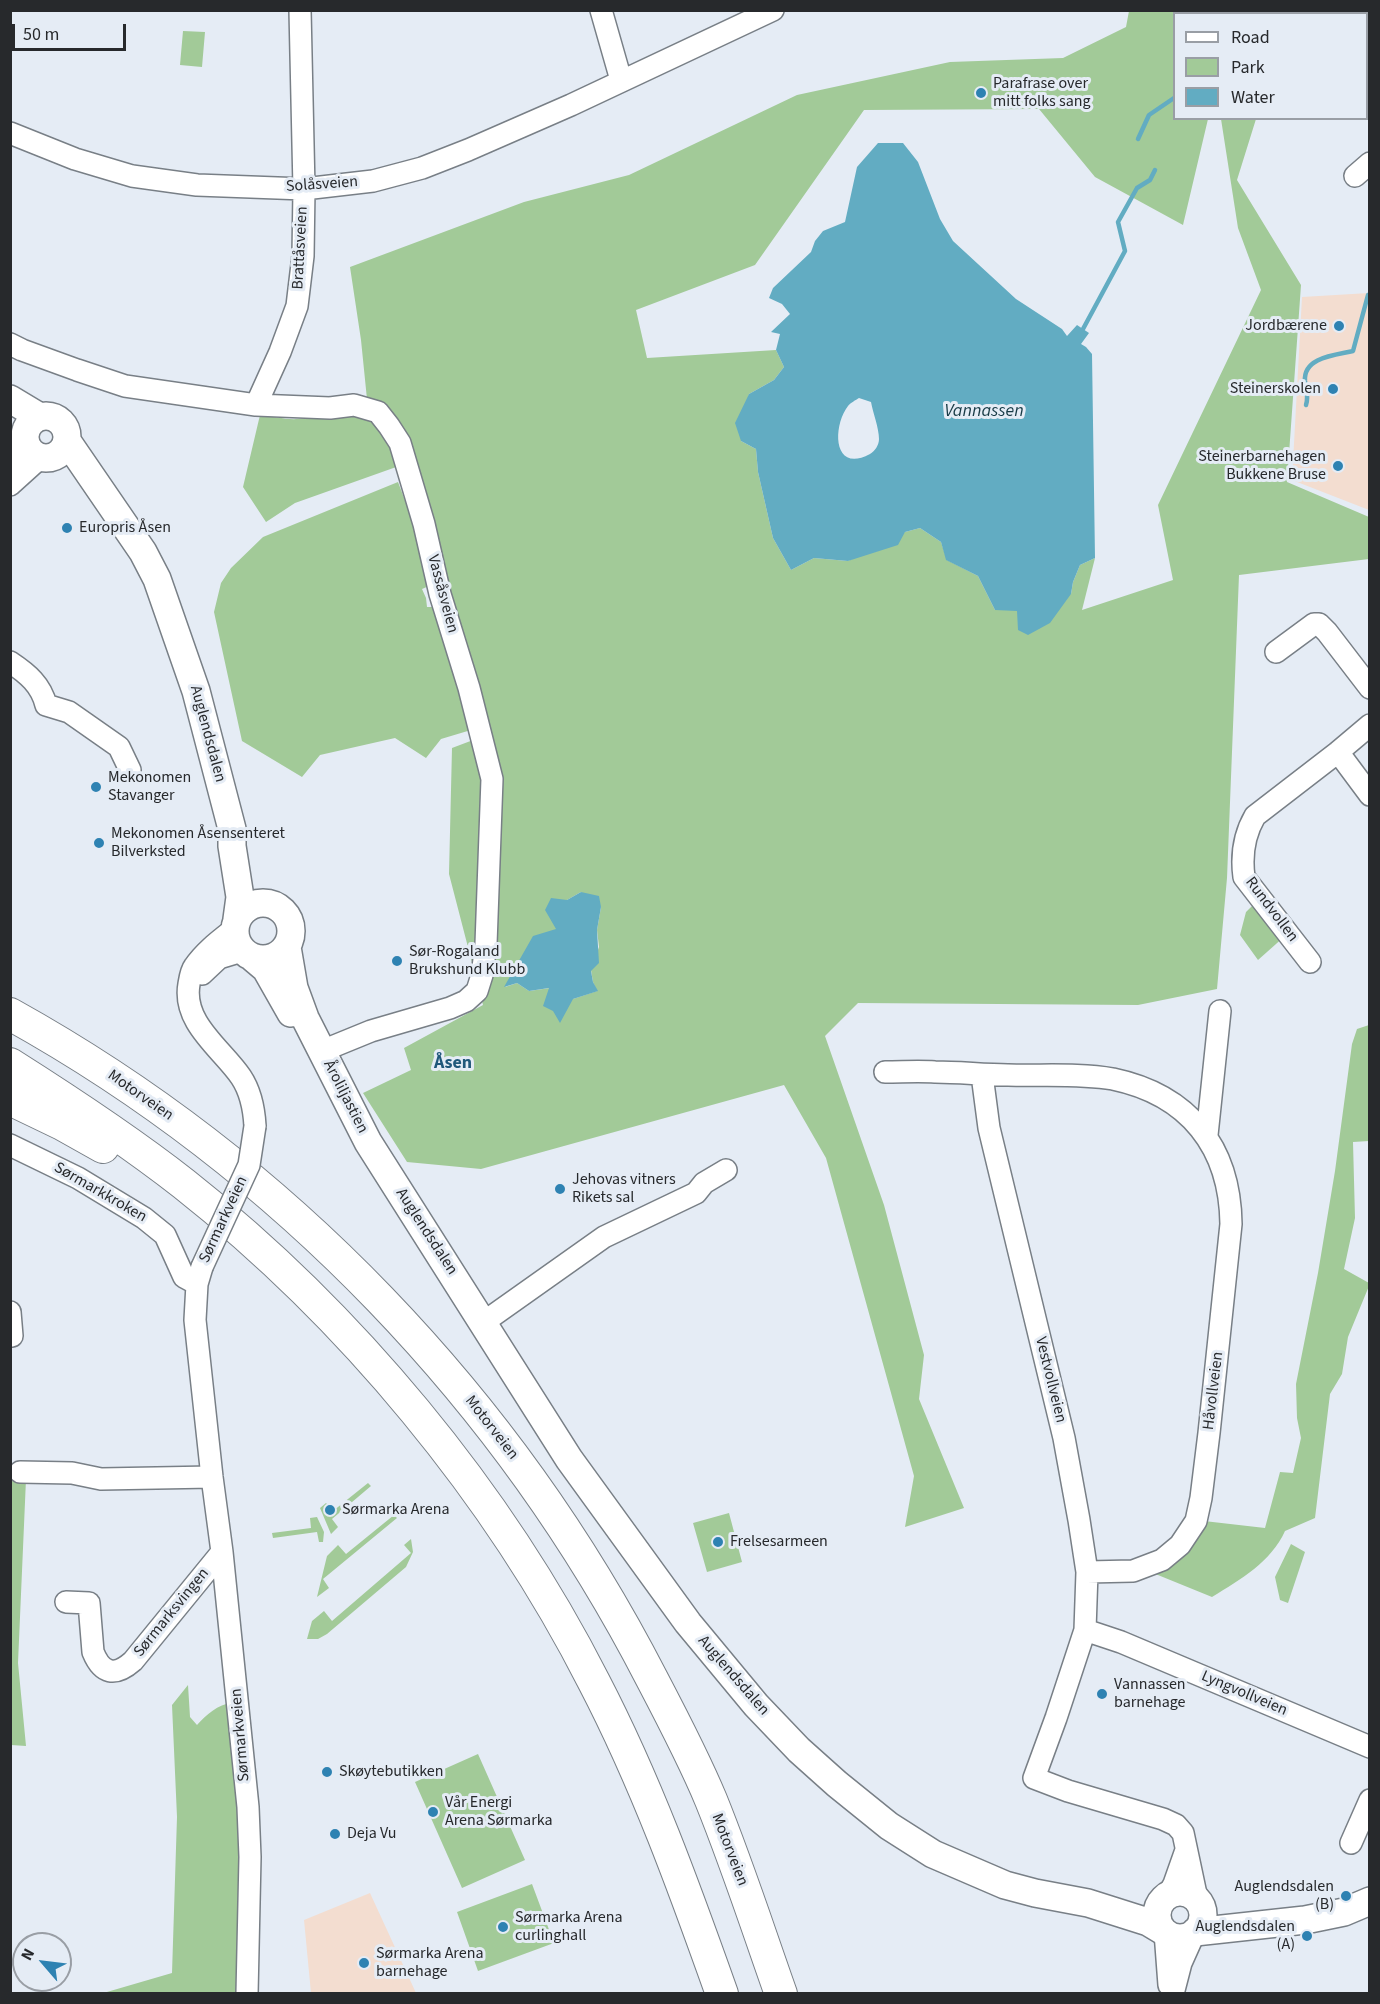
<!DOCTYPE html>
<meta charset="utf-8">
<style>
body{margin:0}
#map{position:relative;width:1380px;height:2004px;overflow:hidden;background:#e5ecf5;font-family:"Source Sans 3",sans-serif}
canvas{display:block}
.frame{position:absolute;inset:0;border:12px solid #27292c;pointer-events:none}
.legend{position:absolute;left:1173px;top:12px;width:195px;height:108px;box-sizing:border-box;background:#e5ecf5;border:2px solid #999ea5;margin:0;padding:8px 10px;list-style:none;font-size:18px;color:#27292c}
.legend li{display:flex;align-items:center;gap:12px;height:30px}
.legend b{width:30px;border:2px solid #999ea5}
.north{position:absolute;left:12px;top:1932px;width:60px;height:60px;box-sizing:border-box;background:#e5ecf5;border:2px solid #999ea5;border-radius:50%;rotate:298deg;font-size:16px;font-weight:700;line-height:24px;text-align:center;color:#27292c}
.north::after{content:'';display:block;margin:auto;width:21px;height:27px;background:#2e82b2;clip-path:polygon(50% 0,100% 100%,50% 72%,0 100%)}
.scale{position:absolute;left:12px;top:24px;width:114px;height:27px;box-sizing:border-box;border:3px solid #27292c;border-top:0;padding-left:8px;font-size:18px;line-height:21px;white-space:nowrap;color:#27292c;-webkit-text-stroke:4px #e5ecf5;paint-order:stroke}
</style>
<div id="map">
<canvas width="1380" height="2004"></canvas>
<div class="frame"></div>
<ul class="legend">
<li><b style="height:8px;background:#fff"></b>Road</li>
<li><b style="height:16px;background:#a2ca98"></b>Park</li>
<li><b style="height:16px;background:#62acc2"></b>Water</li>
</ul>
<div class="north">N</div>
<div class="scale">50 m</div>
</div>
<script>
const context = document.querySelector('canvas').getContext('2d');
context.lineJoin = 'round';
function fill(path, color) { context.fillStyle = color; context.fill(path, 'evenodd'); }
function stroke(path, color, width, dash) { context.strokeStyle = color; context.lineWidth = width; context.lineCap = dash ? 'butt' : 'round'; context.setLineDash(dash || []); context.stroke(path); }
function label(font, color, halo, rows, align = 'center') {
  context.font = font + ' "Source Sans 3",sans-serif'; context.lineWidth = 6; context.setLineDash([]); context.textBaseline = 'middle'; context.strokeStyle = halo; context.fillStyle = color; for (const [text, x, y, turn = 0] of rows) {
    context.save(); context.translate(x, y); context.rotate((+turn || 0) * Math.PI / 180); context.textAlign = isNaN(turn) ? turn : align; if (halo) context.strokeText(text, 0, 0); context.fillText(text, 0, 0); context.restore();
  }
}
const education = new Path2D(`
 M1369,293H1370L1369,510L1292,480L1302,297Z
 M370,1893L416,1993H311L304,1920Z`);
const green = new Path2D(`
 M1259,10L1262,13L1174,14V118L1208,119L1183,225L1095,177L1039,109L864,110L755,265L636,310L647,358L776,350L784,367L774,380L749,394L741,441L756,449L758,472L773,538L791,570L814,558L848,561L905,532L920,528L941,542L947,560L978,576L995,610L1071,594L1073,582L1080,565L1095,558L1082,610L1173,580L1158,505L1261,290L1238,228L1221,119H1256L1237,180L1301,285L1287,482L1369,517V559L1239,575L1227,878L1217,989L1138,1005L858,1003L825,1036L884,1205L924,1355L919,1399L964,1508L905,1527L914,1476L826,1158L784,1085L481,1169L407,1162L363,1093L411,1070L404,1048L483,1005L449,874L452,748L489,734L399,466L295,503L266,522L243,487L260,415C272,416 286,420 298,419C324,417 343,406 369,419L361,340L350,267L524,202L629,175L797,95L950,62L1063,58L1126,27L1129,11ZM581,892L601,907L597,930L599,947L591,970L593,982L597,991L573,999L550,988L529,991L517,983L505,987L557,929L567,900Z
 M183,31L205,32L202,67L180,65Z
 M398,482L436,583L422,589L426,598L427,607H435L471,730L441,739L426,758L395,738L320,755L302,777L242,741L214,612L221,583L231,568L263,537Z
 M1257,901L1285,936L1258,960L1240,935L1246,912Z
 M1369,1025V1141L1353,1142L1355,1218L1344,1269L1369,1283V1286L1348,1337L1342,1374L1330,1394L1315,1518L1285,1531C1271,1562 1241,1579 1212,1597L1153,1573L1204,1521L1265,1528L1280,1472L1293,1473L1301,1438L1297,1418L1296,1384L1318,1273L1335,1171L1352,1044L1357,1029Z
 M11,1479H26L18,1663L26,1746L11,1745Z
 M368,1483L371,1486L332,1519L338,1527L331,1534L320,1508L326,1503L333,1511Z
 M729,1513L742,1562L707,1572L693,1523Z
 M394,1515L397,1518L323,1579L329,1588L317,1597L327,1556L338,1545L346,1554Z
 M317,1517L324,1532L323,1542H319L317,1532L273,1538L272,1533L311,1528L310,1518Z
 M411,1539L413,1552L406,1567L327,1634L318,1639H307L312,1621L324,1611L332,1621L411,1553L404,1545Z
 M1291,1544L1305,1552L1288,1603L1280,1600L1275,1577Z
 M188,1685L190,1717L197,1725C206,1715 218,1704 232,1703L243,1869L239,1993L100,1994L172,1973L177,1817L172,1705Z
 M478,1754L525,1860L462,1888L415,1782Z
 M532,1884L554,1943L478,1971L457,1912Z`);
const water = new Path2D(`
 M878,143H903L918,162L940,219L953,241L1016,299L1062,329L1067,336L1077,325L1089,333L1081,344L1086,347L1092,354L1095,558L1080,565L1073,582L1071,594L1050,623L1028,635L1018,630L1017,611L995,610L978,576L946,560L941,542L920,528L905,532L898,545L848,561L814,558L791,570L773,538L758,472L756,449L741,441L735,423L749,394L774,380L784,367L776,350L780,334L771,332L790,314L782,304L769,298L773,288L811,252L815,241L823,231L845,222L857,167ZM859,398L871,402C873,413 879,428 879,439C879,445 875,451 870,454C833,474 832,427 848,406C850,403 856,400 859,398Z
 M581,892L599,896L601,907L597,930L599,963L591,971L593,982L598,991L573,999L560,1023L553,1011L543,1006L549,988L529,991L517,983L504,987L533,936L556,929L545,910L551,898L567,900Z`);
const stream = new Path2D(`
 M1138,139L1149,115L1174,98
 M1083,329L1125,251L1118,222L1137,188L1150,180L1155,170
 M1306,405C1309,396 1306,390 1305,381C1303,357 1336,355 1353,351L1368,295L1370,294`);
const minor = new Path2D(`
 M601,10L621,80
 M10,133L75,159L132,176L197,185L304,189L373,181L422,168L468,150L571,105L773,10
 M1355,176L1370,163
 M10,344L22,350L77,370L125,386L256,405L330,408L354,405L378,412L389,426L400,443L424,524L440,594L469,688L492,779L486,944L482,975L477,991L466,1001L450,1008L371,1031L322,1051
 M256,405L280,352L297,306L303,256L304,189L300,10
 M10,465L25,441
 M10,485L41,457
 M1276,652L1314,624H1319L1327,632L1370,688
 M10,662C28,674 41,685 46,705L69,712L119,747L130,770
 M1338,752L1370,795
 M234,929C220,940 205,951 194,967C191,971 190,978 189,984C182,1023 222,1049 241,1077C251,1092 254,1108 255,1126
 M1310,962L1244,877C1241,855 1244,835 1255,816L1338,752L1370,725
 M202,974L219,958L242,951
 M885,1072C902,1072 919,1071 935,1072C960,1072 984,1075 1008,1075C1042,1076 1079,1073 1113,1079C1189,1095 1230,1147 1231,1224L1209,1433L1201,1498L1196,1521L1180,1545L1162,1560L1133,1571L1087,1572
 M982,1075L989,1128L1064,1438L1079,1520L1087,1572L1085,1630L1056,1718L1034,1778L1068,1791L1163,1819L1176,1825L1183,1833L1197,1899
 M1207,1135L1220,1011
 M10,1145L78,1178L144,1218L165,1235L184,1277L197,1284
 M202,1267L197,1284L195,1320L212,1477L222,1552L248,1807L250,1857L247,1994
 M10,1312L12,1336
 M484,1322L604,1237L696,1193L704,1183L726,1170
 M20,1472L72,1473L101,1479L212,1477
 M66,1602L89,1603L93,1652C102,1674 115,1677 133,1661L222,1552
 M1085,1630L1121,1642L1370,1747
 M1351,1843L1370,1800
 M1168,1895L1174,1884L1186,1850
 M1165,1932L1169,1985
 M1173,1994L1181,1963L1194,1934`);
const major = new Path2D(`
 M10,399L40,417
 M25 437a21 21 0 1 1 42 0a21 21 0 1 1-42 0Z
 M67,441L143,552L157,579L196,691L232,829V846L240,897L237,919
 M235 931a28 28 0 1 1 56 0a28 28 0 1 1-56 0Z
 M287,947L294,988L305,1018L368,1142L569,1459L688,1623L756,1705L799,1750L837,1784L889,1826L933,1854L1005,1885L1035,1893L1088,1903L1148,1922L1163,1931
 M253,958L266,969L291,1013
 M1157 1915a23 23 0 1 1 46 0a23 23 0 1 1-46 0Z
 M1195,1932L1305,1920L1344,1912L1370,1901`);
const highway = new Path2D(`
 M10,1014C284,1166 509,1401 652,1679C673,1719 694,1759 711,1800C737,1864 758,1929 781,1994
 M10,1064C70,1102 128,1140 184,1184C350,1315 498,1493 594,1682C646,1782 684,1887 722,1994
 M10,1099L62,1124L103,1147`);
const minorBridge = new Path2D(`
 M202,1267L249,1165L255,1126`);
const markers = [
 [981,93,6,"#2e82b2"],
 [1339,326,6,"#2e82b2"],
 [1333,389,6,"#2e82b2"],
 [1338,466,6,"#2e82b2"],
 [67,528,6,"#2e82b2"],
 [96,787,6,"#2e82b2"],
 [99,843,6,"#2e82b2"],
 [397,961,6,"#2e82b2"],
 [560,1189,6,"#2e82b2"],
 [330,1510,6,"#2e82b2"],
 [718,1542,6,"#2e82b2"],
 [1102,1694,6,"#2e82b2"],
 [327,1772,6,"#2e82b2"],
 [433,1812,6,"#2e82b2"],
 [335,1834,6,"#2e82b2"],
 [1346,1896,6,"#2e82b2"],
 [503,1927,6,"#2e82b2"],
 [1307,1936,6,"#2e82b2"],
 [364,1963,6,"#2e82b2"]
];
const poiNames = [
 ["Parafrase over",993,84],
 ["mitt folks sang",993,102],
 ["Jordbærene",1327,326,"right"],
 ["Steinerskolen",1321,389,"right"],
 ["Steinerbarnehagen",1326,457,"right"],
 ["Bukkene Bruse",1326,475,"right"],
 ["Europris Åsen",79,528],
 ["Mekonomen",108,778],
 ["Stavanger",108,796],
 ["Mekonomen Åsensenteret",111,834],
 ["Bilverksted",111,852],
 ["Sør-Rogaland",409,952],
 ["Brukshund Klubb",409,970],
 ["Jehovas vitners",572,1180],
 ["Rikets sal",572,1198],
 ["Sørmarka Arena",342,1510],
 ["Frelsesarmeen",730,1542],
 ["Vannassen",1114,1685],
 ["barnehage",1114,1703],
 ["Skøytebutikken",339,1772],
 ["Vår Energi",445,1803],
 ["Arena Sørmarka",445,1821],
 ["Deja Vu",347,1834],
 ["Auglendsdalen",1334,1887,"right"],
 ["(B)",1334,1905,"right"],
 ["Sørmarka Arena",515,1918],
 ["curlinghall",515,1936],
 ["Auglendsdalen",1295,1927,"right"],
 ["(A)",1295,1945,"right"],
 ["Sørmarka Arena",376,1954],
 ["barnehage",376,1972]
];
const streetNames = [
 ["Solåsveien",322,185,-4],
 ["Brattåsveien",301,248,-87],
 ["Vassåsveien",442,594,75],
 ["Auglendsdalen",207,734,75],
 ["Rundvollen",1271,910,53],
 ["Motorveien",140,1096,35],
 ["Åroliljastien",345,1097,63],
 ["Sørmarkkroken",100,1193,30],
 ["Sørmarkveien",224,1220,-65],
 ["Auglendsdalen",426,1232,57],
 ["Vestvollveien",1050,1380,76],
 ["Håvollveien",1214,1391,-83],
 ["Motorveien",491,1428,52],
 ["Sørmarksvingen",172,1613,-51],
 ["Auglendsdalen",733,1676,49],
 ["Lyngvollveien",1244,1694,23],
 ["Sørmarkveien",241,1735,-95],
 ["Motorveien",729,1850,69]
];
const waterNames = [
 ["Vannassen",984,412]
];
const neighbourhoodNames = [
 ["Åsen",453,1064]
];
fill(education, '#f3ddd0');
fill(green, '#a2ca98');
fill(water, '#62acc2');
stroke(stream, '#62acc2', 4.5);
stroke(minor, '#787f86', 24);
stroke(major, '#787f86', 30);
stroke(highway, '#787f86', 34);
stroke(minor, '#fff', 21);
stroke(major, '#fff', 27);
stroke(highway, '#fff', 32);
stroke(minorBridge, '#787f86', 24, []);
stroke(minorBridge, '#fff', 21);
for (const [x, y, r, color] of markers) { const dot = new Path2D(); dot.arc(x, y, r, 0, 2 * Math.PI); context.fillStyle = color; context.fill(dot); stroke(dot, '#e5ecf5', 2); }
label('16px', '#27292c', '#e5ecf5', poiNames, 'left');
label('16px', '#27292c', '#e5ecf5', streetNames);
label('italic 18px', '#183b46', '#e5ecf5', waterNames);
label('bold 18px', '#20587a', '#e5ecf5', neighbourhoodNames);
</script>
